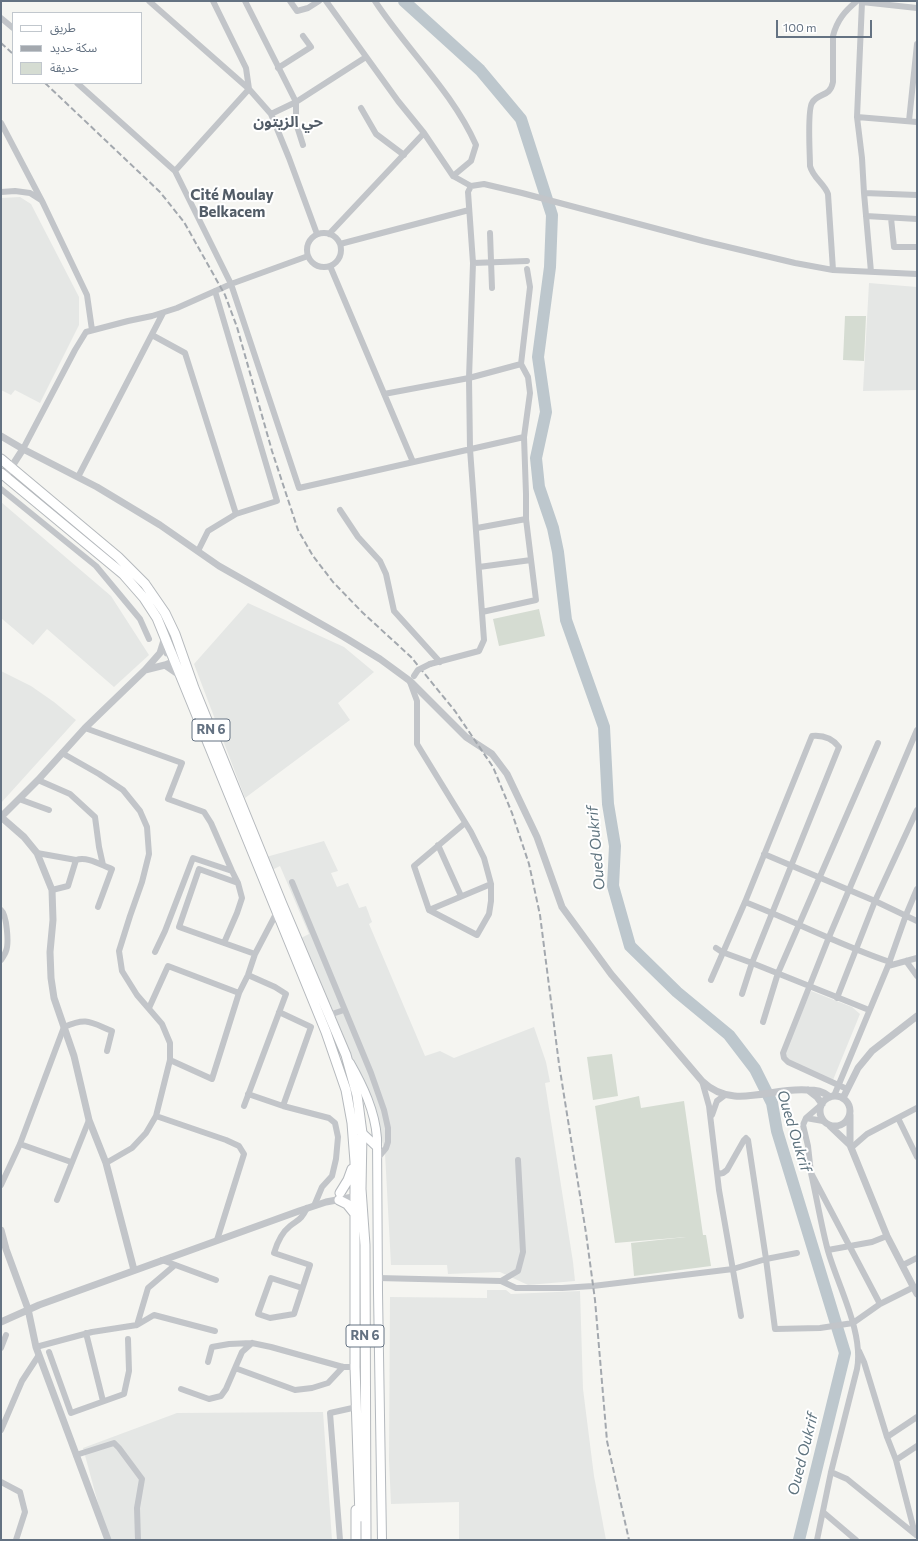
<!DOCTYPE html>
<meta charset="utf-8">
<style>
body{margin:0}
#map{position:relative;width:918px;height:1541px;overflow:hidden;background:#f5f5f1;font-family:Commissioner,"Noto Sans Arabic",sans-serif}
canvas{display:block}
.frame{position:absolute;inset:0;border:2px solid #647282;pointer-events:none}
.legend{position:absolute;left:12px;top:12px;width:130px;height:72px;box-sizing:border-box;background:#fff;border:1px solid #c1c7cd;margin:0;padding:5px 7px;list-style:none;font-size:12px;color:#647282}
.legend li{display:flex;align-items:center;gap:8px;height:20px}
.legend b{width:20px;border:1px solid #c1c7cd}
.scale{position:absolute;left:776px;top:20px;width:96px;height:18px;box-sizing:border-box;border:2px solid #647282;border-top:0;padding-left:5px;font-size:12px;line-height:14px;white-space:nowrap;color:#647282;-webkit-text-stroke:3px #fff;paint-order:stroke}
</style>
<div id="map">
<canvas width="918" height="1541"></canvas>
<div class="frame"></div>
<ul class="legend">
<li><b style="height:5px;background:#fff"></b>طريق</li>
<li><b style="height:5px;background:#a3a8ae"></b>سكة حديد</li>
<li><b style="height:11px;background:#d5dcd2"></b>حديقة</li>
</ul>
<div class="scale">100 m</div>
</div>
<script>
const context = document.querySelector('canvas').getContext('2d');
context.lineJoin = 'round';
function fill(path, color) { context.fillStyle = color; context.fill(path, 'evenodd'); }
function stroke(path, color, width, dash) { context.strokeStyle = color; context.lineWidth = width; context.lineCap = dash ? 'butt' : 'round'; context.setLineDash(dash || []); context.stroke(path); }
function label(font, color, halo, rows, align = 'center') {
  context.font = font + ' Commissioner,"Noto Sans Arabic",sans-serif'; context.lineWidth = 4; context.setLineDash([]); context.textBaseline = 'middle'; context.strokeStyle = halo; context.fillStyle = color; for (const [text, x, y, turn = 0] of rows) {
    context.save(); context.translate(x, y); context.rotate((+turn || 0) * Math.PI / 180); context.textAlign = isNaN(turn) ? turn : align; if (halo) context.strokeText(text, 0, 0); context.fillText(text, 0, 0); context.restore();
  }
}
const built = new Path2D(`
 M20,197L31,204L79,297V325L40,403L15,390L11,395L1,390V198Z
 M869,283L917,287V390L863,391Z
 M1,502L111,596L149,655L114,687L47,629L33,645L1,618Z
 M248,603L344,647L374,672L338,703L350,720L245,798L194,664Z
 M1,671L31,686L54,702L76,720L1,803Z
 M324,841L338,871L331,873L337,887L348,883L359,908L366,906L372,922L369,924L425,1056L440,1051L454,1058L534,1027L546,1062L550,1082L545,1083L573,1262L575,1281L528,1285L500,1272L448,1274L447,1265H391L385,1153L381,1137L363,1085L332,1008L301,938L309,934L280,866L272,870L266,857Z
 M811,991L852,1007L860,1014L833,1080L782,1057Z
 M487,1290H506L511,1294L580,1291L583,1389L594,1476L606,1540H459V1502L391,1504L389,1460L390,1297L487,1298Z
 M323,1412L332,1540H108L83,1448L177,1413Z`);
const green = new Path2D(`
 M845,316H866L864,361L843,360Z
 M539,609L545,636L499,646L493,619Z
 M612,1054L618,1096L593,1100L587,1057Z
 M639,1096L641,1108L684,1101L703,1235H706L711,1266L634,1276L631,1243L686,1237L615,1243L595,1106Z`);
const river = new Path2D(`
 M404,1L480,70L521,119L552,215L550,267L538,357L546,412L536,458L539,487L553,528L558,552L566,620L604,727L608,804L615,846L613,886L630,946L677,992L729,1035L755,1069L772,1103L777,1131L845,1353L799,1540`);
const minor = new Path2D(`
 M149,1L249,89L271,114L289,158L317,234
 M213,1L246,68L249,89L175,171L231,284L299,488L524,437
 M245,1L296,102V123L303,145
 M290,1L297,11L308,8L319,1
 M326,1L398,101L424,133L453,176L471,186L484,184L522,193L703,241L795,263L833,270L917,274
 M375,1C407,50 452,91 476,145L471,161L453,176
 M1,18L13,28
 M278,68L311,47L303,36
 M77,83L175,171
 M361,108L376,134L404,155
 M271,114L296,102L366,57
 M857,117L917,122
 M909,121L917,44
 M1,123L43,203L87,295L92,330
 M1,192L15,191L30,193L41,200
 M864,193L917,195
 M866,216L917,219
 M891,218L894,247H917
 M307 250a17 17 0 1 1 34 0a17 17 0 1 1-34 0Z
 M490,233L492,288
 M329,234L424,133
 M340,244L469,210
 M473,263L527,261
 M330,266L413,462
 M833,270L828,194C824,183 813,178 810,166C810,154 807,111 812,103C818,92 830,98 833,82V36C837,20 845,11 857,1
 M871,272L864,193L862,158L857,117L862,2L917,8
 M152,335L185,353L236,514
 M384,394L469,378L521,364
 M23,449L75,350L86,332L128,321L152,316L177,308L231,284L308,256
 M78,477L163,313
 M1,489L96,566L140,619L149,639
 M340,510L358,537L380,561L386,574L394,611L440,662
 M477,528L526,519
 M198,551L208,531L236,514L277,501L215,291
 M479,567L531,560
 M482,612L536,600L526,519V494L524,437L530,393L528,377L521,364L530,287L527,269
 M430,664L479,651L484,640L470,449L469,378L473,263L468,192L471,186
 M410,682L417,701V744L471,832L484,858L491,884V901L489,914L477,935L429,910L414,866L465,823
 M85,728L182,763L168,799L204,812L211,823L232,871L238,883L242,898L237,913L224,943
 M62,753L99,774L123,790L140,811L147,827L149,854L142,882L130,916L119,951L122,971L137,995L162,1024L170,1043V1060L156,1116L146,1133L132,1148L106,1163
 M38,780L70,794L95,817L99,847L103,865
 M19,799L49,810
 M438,845L461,896
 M37,853L76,860
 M764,854L875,901L917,921
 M292,882L371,1073L384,1110L388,1128V1142L386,1148L377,1159
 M238,883L199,869L179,927L255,954
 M52,890L68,886L76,860C87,856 101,865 112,869L98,907
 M745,902C794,921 840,945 890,962
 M1,910C7,915 9,944 6,951C5,954 3,957 1,960
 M429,910L491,884
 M716,948L722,952L752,963L869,1010
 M155,952L165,931L193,858L232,871
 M906,961L917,976
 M888,966L917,958
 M711,980L745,902L812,736C823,735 832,738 839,747L752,963L742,994
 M837,998L875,901L917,810
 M149,1008L168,966L239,993
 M279,1012L311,1027L283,1106
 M329,1015L344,1010
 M763,1022L778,973L878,743
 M170,1060L212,1079L239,993L248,975L255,954L277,912
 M702,1081L709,1106L719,1190L741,1316
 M847,1089L788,1062L784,1058L783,1053L829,937L917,730
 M248,1094L283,1106L329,1118L335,1123L338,1137L336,1159L332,1176L322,1187L314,1206
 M834,1096L888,966L906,915L917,889
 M821,1105L806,1118L803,1125L808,1146L811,1173L880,1304
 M244,1106L286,994L275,987L248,975
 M712,1115L717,1101L725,1095
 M156,1116L226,1140L239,1146L244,1154L217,1240
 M806,1118L823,1121
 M898,1118L917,1157
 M20,1144L71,1162
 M851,1148L867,1134L917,1108
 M811,1173C817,1199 821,1225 828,1251C838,1286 864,1333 857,1369L831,1472L817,1540
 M718,1174L723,1173L727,1170L744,1140L746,1138L748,1140L766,1259L775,1329L820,1328L853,1323L880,1304L914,1287
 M1,1185L20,1144L64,1027C87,1017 90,1022 112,1031L107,1051
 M57,1200L89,1120
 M828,1250L872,1242L887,1236
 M162,1260L216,1280
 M903,1265L917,1258
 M378,1278L501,1281L518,1271L523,1252L518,1160
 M501,1281L516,1288H562L593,1286L733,1269L766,1259L797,1253
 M302,1288L271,1278L258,1314L270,1318L294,1314L310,1265L274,1253C277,1243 281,1233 290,1226C299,1219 301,1220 307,1208
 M137,1325L154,1315L215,1331
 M86,1333L103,1401
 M36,1347L92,1332L137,1325L148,1288L175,1265
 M1,1348L6,1335
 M859,1351L864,1362L887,1437L896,1460L915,1534
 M49,1352L71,1413L124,1394L129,1371L128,1339
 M208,1362L212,1347L229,1344L252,1343L271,1347L343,1367H355
 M235,1368L295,1390L312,1388L328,1383L343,1367
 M181,1389L209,1399L221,1396L226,1389L242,1352L252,1343
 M1,1430L22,1381L39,1355
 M887,1437L917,1417
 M76,1455L114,1443L119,1448L142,1479L137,1508L138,1540
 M896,1460L917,1446
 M831,1472L847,1479L916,1535
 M1,1482L20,1492L25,1512L16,1540
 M823,1512L856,1540
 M340,1540L330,1413L357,1407`);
const tertiary = new Path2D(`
 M1,436L23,449
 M5,477L23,449L97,487L160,525L219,566L344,637L380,659L410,681L466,737L492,754L507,774L537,837L562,907L611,974L702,1081C733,1111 770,1087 807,1090C816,1090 823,1091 830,1097
 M165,637L160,653L145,670L165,665L181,676
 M165,665L175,661L182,654L167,653
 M1,817L24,837L37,853L52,890L53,920L50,952L51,978L54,998L74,1056L89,1120L106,1163L134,1270
 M1,817L38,780L85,728L145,670
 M808,1090L817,1097L822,1104
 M820 1111a15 15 0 1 1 30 0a15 15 0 1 1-30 0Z
 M843,1098L858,1068L872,1051L917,1016
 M830,1126L850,1145L887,1236L917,1294
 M850,1145V1115
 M1,1230L6,1249L28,1309L36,1347L108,1540
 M1,1322L39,1305L299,1211L326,1202L358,1196`);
const secondary = new Path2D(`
 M350,1063C363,1086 375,1111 377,1138L378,1292L382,1540
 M360,1131L377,1147`);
const primary = new Path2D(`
 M1,459L118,557L145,584L165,613L175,634L194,688L282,904L346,1055L357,1095L362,1133L361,1189L365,1245L366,1540
 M1,473L123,574L144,598L157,618L326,1032L346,1090L352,1123L355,1162V1367L360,1517
 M340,1193L348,1180L352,1169
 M339,1200L347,1204L355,1214
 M356,1540V1510`);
const rail = new Path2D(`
 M1,43L13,54
 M45,83L160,192L184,222L225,295L237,327L272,451L298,530L313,556L333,582L362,612L411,657L455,711L493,767L512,813L529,864L540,915L559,1064L586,1233L595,1300L607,1441L629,1540`);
const minorBridge = new Path2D(`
 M414,676L418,670L430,664`);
const shields = [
 [211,730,38],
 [365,1336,38]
];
const shieldNames = [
 ["RN 6",211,730],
 ["RN 6",365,1336]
];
const neighbourhoodNames = [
 ["حي الزيتون",288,122],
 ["Cité Moulay",232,195],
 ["Belkacem",232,212]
];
const waterNames = [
 ["Oued Oukrif",596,848,-95],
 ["Oued Oukrif",794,1131,73],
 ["Oued Oukrif",803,1454,-76]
];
fill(built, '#e5e7e5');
fill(green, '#d5dcd2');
stroke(river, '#bdc7cd', 12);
stroke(secondary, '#b4b9be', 10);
stroke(primary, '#b5b9bd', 11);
stroke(minor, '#c2c5c9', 6);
stroke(tertiary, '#c2c5c9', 7);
stroke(secondary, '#fff', 8);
stroke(primary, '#fff', 9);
stroke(rail, '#a3a8ae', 2, [6, 3]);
stroke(minorBridge, '#c2c5c9', 6);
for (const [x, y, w] of shields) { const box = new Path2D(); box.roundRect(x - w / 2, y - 11, w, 22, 3); context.fillStyle = '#fff'; context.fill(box); stroke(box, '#647282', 1); }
label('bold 13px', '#647282', null, shieldNames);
label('bold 15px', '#525c67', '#fff', neighbourhoodNames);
label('italic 15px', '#5f747f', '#fff', waterNames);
</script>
